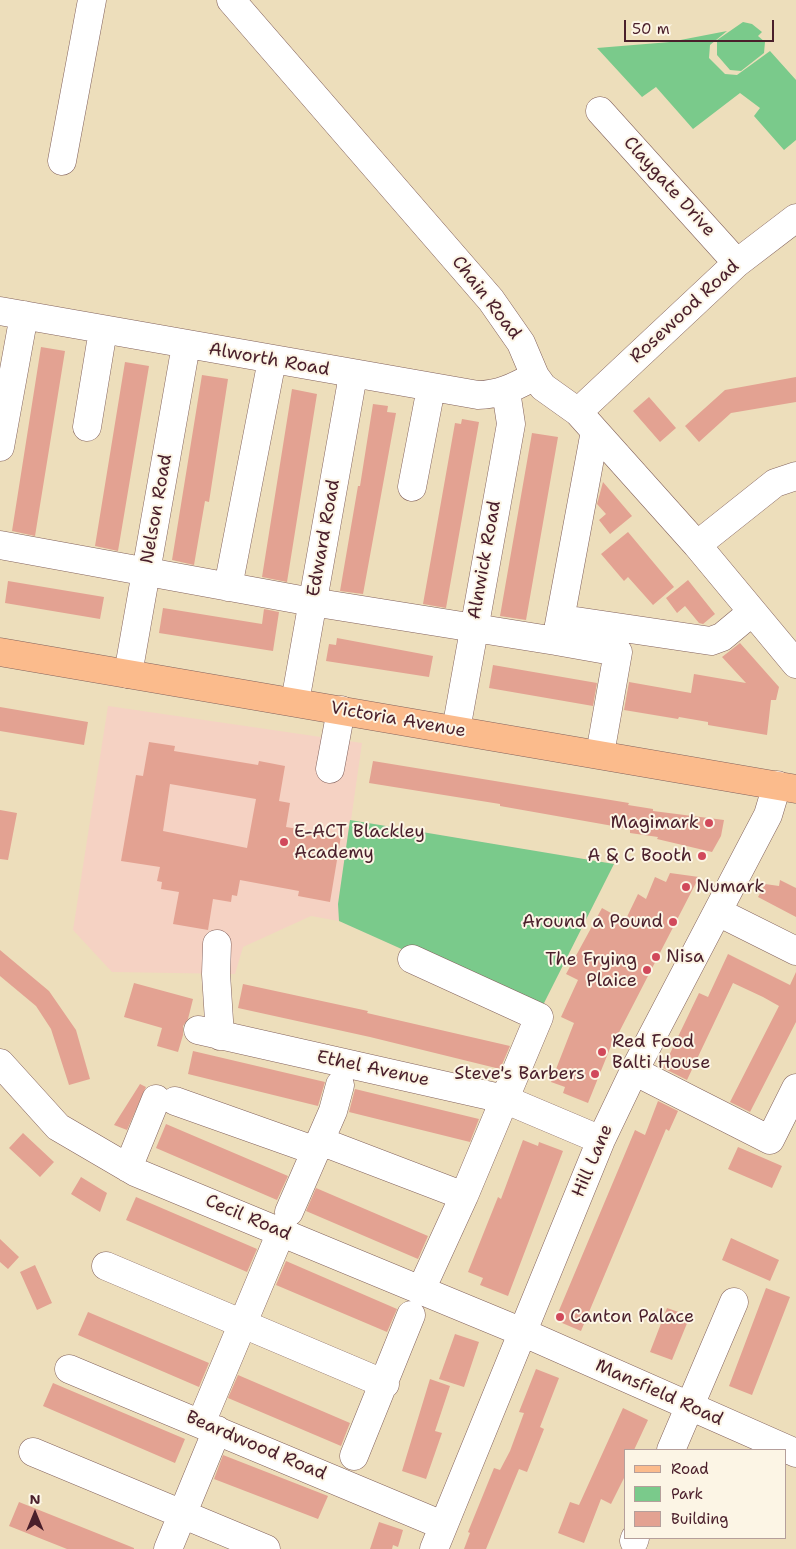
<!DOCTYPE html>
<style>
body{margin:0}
#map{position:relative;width:796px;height:1549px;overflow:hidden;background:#eddebb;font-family:"Shantell Sans",sans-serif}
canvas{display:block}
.legend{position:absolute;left:624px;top:1449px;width:162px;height:90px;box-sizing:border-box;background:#fcf5e5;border:1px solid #b59f9b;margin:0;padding:6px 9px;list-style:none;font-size:15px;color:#4a1f2b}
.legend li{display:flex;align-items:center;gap:10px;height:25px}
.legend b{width:25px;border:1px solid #b59f9b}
.north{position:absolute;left:10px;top:1489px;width:50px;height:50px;-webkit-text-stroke:4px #fcf5e5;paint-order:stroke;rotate:0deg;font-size:14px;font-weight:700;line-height:20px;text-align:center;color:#4a1f2b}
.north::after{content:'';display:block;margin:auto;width:18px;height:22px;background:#4a1f2b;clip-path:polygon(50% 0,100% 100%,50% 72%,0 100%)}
.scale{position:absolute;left:624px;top:20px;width:150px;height:22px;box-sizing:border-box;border:2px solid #4a1f2b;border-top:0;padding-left:6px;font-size:15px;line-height:18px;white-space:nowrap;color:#4a1f2b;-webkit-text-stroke:4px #fcf5e5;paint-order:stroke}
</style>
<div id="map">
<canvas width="796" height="1549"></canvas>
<ul class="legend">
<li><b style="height:6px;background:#fbbb8c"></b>Road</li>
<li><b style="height:14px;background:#7aca8b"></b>Park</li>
<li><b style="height:14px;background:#e3a292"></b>Building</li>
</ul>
<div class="north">N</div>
<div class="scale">50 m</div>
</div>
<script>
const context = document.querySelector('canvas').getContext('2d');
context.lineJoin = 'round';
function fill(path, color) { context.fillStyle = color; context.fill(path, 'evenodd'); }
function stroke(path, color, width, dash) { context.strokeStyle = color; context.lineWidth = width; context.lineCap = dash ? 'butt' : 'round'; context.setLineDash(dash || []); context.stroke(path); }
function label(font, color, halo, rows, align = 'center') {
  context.font = font + ' "Shantell Sans",sans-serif'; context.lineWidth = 4; context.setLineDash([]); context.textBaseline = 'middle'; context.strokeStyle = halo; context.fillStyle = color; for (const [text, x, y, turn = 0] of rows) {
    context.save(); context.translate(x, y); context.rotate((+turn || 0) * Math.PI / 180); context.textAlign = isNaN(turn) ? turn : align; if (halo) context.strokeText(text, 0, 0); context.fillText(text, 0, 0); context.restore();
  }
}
const built = new Path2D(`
 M108,706L362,743L351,820L614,864L540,1011L339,921L311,916L243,947L235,974L112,972L73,930Z`);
const green = new Path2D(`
 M743,22L752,24L762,32L758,36L765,42L764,53L741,71L730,70L717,55V40Z
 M727,31L710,45L709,58L725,74L737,75L770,51L796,80V140L784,150L754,116L760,108L740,93L693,129L656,87L642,97L597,48L670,42Z
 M350,820L614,864L540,1011L339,921L338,904Z`);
const building = new Path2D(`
 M41,347L65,351L35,536L12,531Z
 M125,362L149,366L118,551L95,546Z
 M202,375L228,379L209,502L205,501L194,565L172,560Z
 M796,377V402L731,413L699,442L685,426L725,390Z
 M292,389L317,394L287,582L262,577Z
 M649,397L676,428L660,442L633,411Z
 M373,404L388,406L387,412L396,413L363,594L340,591L358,486H360Z
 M462,419L479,422L446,608L423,604L455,423L461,424Z
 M532,433L558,437L526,620L500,616Z
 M603,482L632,516L610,534L599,520L606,514L597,504Z
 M628,532L674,587L653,605L628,577L624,581L601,554Z
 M688,580L715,614L703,624L699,623L685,606L677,613L666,598Z
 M8,581L104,597L100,619L5,603Z
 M163,608L262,624L264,609L279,612L273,651L159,633Z
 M337,638L433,656L429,677L326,661L329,644L336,645Z
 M740,643L779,687L776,700H771L767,735L708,725V722L679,717L678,719L624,710L629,682L691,693L694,674L746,683L722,657Z
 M493,665L597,683L593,706L489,688Z
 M0,707L88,722L84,745L0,731Z
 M149,742L175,746L174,751L258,765L259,761L285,766L279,801L290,803L286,827L341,836L330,902L298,896L299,891L240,880L237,896L232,895L231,902L213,899L208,930L173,924L179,892L161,889L162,882L157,881L160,867L121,861L136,775L143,776ZM170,784L256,799L247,848L163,831Z
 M373,761L629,803L628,805L653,809V811L724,820L721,836L712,852L657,839L658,837L630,833V829L500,806V804L369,783Z
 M0,810L17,813L8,860L0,859Z
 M670,873L699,877L614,1042L613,1041L588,1103L563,1093L565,1087L551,1082L574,1023L561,1017L578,980L566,974L602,908L625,921L638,894L646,899L655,877L666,882Z
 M780,880L796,888V917L758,897L765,884L779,886Z
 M0,950L49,991L76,1030L90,1079L69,1085L51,1029L36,1006L0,976Z
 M728,954L790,985L796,972V1022L750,1112L730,1102L779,1006L763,997L733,983L687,1080L663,1068L699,993L708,997Z
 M134,983L193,999L188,1019L183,1026V1035L178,1052L157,1046L162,1028L124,1017Z
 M243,984L368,1011L367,1013L510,1046L500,1069L370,1037L238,1008Z
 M193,1051L325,1082L318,1106L188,1074Z
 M140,1084L146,1087L127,1130L114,1125Z
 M355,1089L479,1119L470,1142L349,1112Z
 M658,1101L678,1111L669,1131L666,1129L581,1331L555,1320L635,1130L645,1135Z
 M166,1124L288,1176L277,1200L156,1148Z
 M23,1133L54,1162L40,1177L9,1148Z
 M523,1140L538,1146L539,1142L563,1151L508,1296L480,1285L483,1278L468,1272L498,1197L501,1199Z
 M738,1147L782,1166L772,1188L728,1169Z
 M81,1177L107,1193L100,1212L71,1194Z
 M316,1188L428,1236L418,1259L306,1211Z
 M136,1197L257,1249L247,1272L126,1220Z
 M731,1238L779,1260L770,1281L722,1260Z
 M0,1239L19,1257L8,1269L0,1262Z
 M286,1261L397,1309L387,1332L276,1285Z
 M35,1265L52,1303L37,1310L20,1272Z
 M766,1288L790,1297L752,1395L729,1386Z
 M667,1308L690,1316L672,1360L650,1352Z
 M88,1312L209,1363L199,1387L78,1335Z
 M455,1334L479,1342L464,1387L439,1379Z
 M536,1369L559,1378L540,1427L544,1429L527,1472L519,1469L486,1549H464L470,1533L468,1532L494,1468L500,1470L510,1451L524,1413L519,1412Z
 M238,1375L350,1423L341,1446L228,1398Z
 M430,1379L450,1386L435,1431L442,1433L426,1479L402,1471Z
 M53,1383L185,1439L175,1463L43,1406Z
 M623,1408L648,1420L634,1450H625V1476L611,1504L601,1499L584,1543L558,1533L570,1502L579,1505Z
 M223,1455L328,1496L318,1519L214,1479Z
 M19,1502L134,1548V1549H67L9,1526Z
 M379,1522L403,1530L398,1547L393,1545L392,1549H370Z`);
const minor = new Path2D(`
 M231,0L491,300L521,343L535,376L543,387L578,412L697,545L796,664
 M600,111L737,263
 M62,161L92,0
 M0,311L478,395C500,395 516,386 535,376
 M578,412L737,263L796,218
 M87,427L103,330
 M595,431L556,641L618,652L600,754
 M0,447L24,315
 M412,487L431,388
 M0,545L312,602L556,641
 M697,545L775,483L796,476
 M228,587L272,360
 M569,620L711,641L722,637L752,612
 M128,674L186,345
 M295,702L353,375
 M456,730L511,424L506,391
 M330,769L341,710
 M718,912L796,951
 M217,944L216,974L220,1036
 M412,959L539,1017L464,1196L421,1290
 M198,1030L504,1099L601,1140
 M0,1063L58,1127L135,1172L522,1332L796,1453
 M634,1071L770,1140L796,1088
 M175,1101L316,1151
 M320,1141L464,1196
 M128,1168L156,1099
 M289,1212L333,1111L340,1085
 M106,1266L385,1384
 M69,1369L442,1525
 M201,1423L281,1232
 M671,1450L734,1302
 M33,1452L266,1549
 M354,1456L411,1315
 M634,1541L635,1538
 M168,1549L217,1430
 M434,1549L601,1140L634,1071L768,815L777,785`);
const major = new Path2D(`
 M0,652L796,789`);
const markers = [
 [709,823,5,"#d1495b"],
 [284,842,5,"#d1495b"],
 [702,856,5,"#d1495b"],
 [686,887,5,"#d1495b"],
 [673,922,5,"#d1495b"],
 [656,957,5,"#d1495b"],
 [647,970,5,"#d1495b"],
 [602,1052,5,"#d1495b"],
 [595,1074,5,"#d1495b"],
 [560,1317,5,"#d1495b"]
];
const streetNames = [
 ["Claygate Drive",669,187,48],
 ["Chain Road",486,298,52],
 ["Rosewood Road",685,312,-43],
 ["Alworth Road",269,360,10],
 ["Nelson Road",157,509,-80],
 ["Edward Road",324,538,-80],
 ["Alnwick Road",485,560,-80],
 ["Victoria Avenue",398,720,10],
 ["Ethel Avenue",373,1069,12],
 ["Hill Lane",593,1161,-67],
 ["Cecil Road",248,1218,23],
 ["Mansfield Road",659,1393,24],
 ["Beardwood Road",256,1446,23]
];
const poiNames = [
 ["Magimark",699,823],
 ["E-ACT Blackley",294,832,"left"],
 ["Academy",294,853,"left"],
 ["A & C Booth",692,856],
 ["Numark",696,887,"left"],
 ["Around a Pound",663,922],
 ["Nisa",666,957,"left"],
 ["The Frying",637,960],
 ["Plaice",637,981],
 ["Red Food",612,1042,"left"],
 ["Balti House",612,1063,"left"],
 ["Steve's Barbers",585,1074],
 ["Canton Palace",570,1317,"left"]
];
fill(built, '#f5d2c3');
fill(green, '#7aca8b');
fill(building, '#e3a292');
stroke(minor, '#83625d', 29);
stroke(major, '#83625d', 29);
stroke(minor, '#fff', 28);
stroke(major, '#fbbb8c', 28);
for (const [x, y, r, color] of markers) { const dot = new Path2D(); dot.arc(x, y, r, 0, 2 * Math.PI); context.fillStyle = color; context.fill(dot); stroke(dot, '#fcf5e5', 2); }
label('18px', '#4a1f2b', '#fcf5e5', streetNames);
label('18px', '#4a1f2b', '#fcf5e5', poiNames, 'right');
</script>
